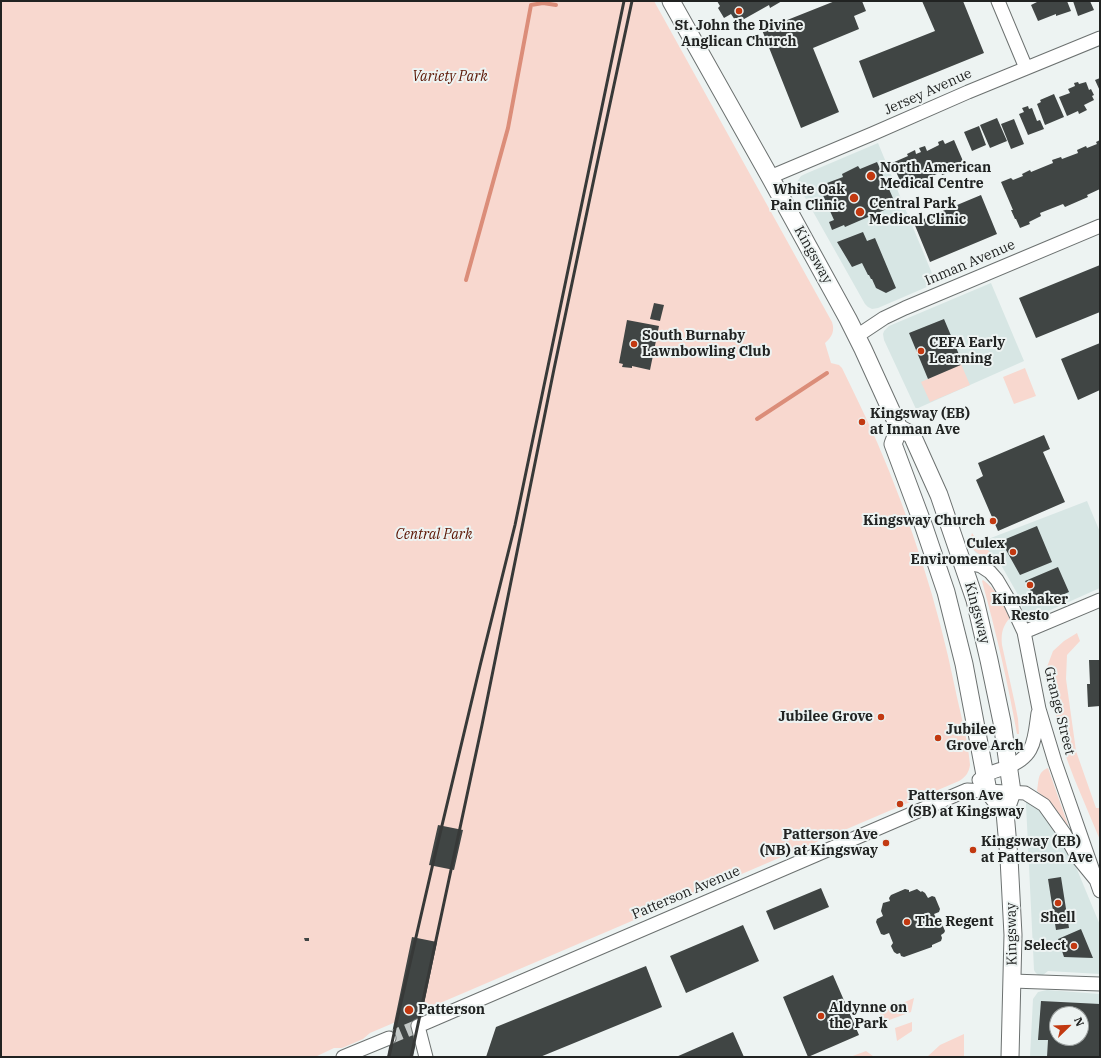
<!DOCTYPE html>
<style>
body{margin:0}
#map{position:relative;width:1101px;height:1058px;overflow:hidden;background:#edf3f2;font-family:"IBM Plex Serif",serif}
canvas{display:block}
.frame{position:absolute;inset:0;border:2px solid #212322;pointer-events:none}
.north{position:absolute;left:1049px;top:1006px;width:40px;height:40px;box-sizing:border-box;background:#edf3f2;border:1px solid #9ba09f;border-radius:50%;rotate:67deg;font-size:11px;font-weight:700;line-height:16px;text-align:center;color:#212322}
.north::after{content:'';display:block;margin:auto;width:14px;height:18px;background:#c23911;clip-path:polygon(50% 0,100% 100%,50% 72%,0 100%)}
</style>
<div id="map">
<canvas width="1101" height="1058"></canvas>
<div class="frame"></div>
<div class="north">N</div>
</div>
<script>
const context = document.querySelector('canvas').getContext('2d');
context.lineJoin = 'round';
function fill(path, color) { context.fillStyle = color; context.fill(path, 'evenodd'); }
function stroke(path, color, width, dash) { context.strokeStyle = color; context.lineWidth = width; context.lineCap = dash ? 'butt' : 'round'; context.setLineDash(dash || []); context.stroke(path); }
function label(font, color, halo, rows, align = 'center') {
  context.font = font + ' "IBM Plex Serif",serif'; context.lineWidth = 4; context.setLineDash([]); context.textBaseline = 'middle'; context.strokeStyle = halo; context.fillStyle = color; for (const [text, x, y, turn = 0] of rows) {
    context.save(); context.translate(x, y); context.rotate((+turn || 0) * Math.PI / 180); context.textAlign = isNaN(turn) ? turn : align; if (halo) context.strokeText(text, 0, 0); context.fillText(text, 0, 0); context.restore();
  }
}
const built = new Path2D(`
 M878,143L936,283L878,308L872,309L868,307L865,304L798,185L797,182L801,176L805,174Z
 M991,283L1024,361L916,409L884,340L883,334L884,331L889,326Z
 M1087,501L1100,532V588L1037,616H1028L1025,614L1022,610V602L1000,563L996,560L988,559L976,553L970,546Z
 M1026,802H1028L1036,806L1049,818L1071,855L1100,925V974L1048,971L1043,975H1038L1035,972L1034,970L1026,804Z
 M1047,990L1100,994V1057H1030L1033,999L1038,992ZM1057,1014H1081V1038H1057Z`);
const green = new Path2D(`
 M1,1H654L832,322C835,331 832,337 825,343L831,363L839,365L842,368C854,393 866,417 877,442C911,521 938,604 955,688C960,712 968,740 970,765C969,772 966,777 959,781L370,1033L363,1039L342,1048H334L315,1057H1Z
 M961,364L970,385L930,402L921,382Z
 M1025,368L1036,396L1014,404L1003,377Z
 M972,533L978,542L996,557L995,558C986,558 973,554 970,543C970,540 971,537 972,533Z
 M983,580C996,589 1004,605 1010,619L1008,620C1002,628 1001,635 1002,645L1015,704L1018,719L1019,734H1017C1008,683 996,632 982,581Z
 M1077,633L1080,641L1067,655L1066,679L1076,751L1096,808H1100V840L1074,778L1062,746L1047,667L1053,651L1064,641Z
 M1048,768L1068,825H1067C1059,812 1049,801 1037,791C1039,781 1037,772 1048,768Z
 M914,998L911,1012L884,1022L880,1013Z
 M912,1022V1031L897,1041L895,1028Z
 M964,1034V1057H927L940,1045Z
 M866,1051L873,1056L850,1057Z`);
const stream = new Path2D(`
 M466,280L508,128L531,5L543,3L556,5
 M757,419L827,373`);
const building = new Path2D(`
 M717,1H782L770,8L769,5L737,23L731,14L724,18L718,8L720,6Z
 M835,1H862L866,11L854,16L859,29L813,48L839,112L801,128L762,30Z
 M922,1H963L984,53L873,98L859,61L935,31Z
 M1037,1H1067L1071,11L1056,16V14L1038,21L1031,5L1037,2Z
 M1073,1H1090L1094,10L1078,16Z
 M1100,78V91L1095,80Z
 M1078,82L1079,84L1086,82L1089,90L1091,89L1094,95L1092,96L1094,100L1084,105L1087,110L1079,114L1078,111L1067,116L1059,97L1070,93L1068,89L1075,86L1074,83Z
 M1054,94L1064,117L1045,125L1037,104L1041,102L1040,100Z
 M1028,106L1029,109L1032,108L1037,121L1040,120L1044,129L1028,135L1019,114L1024,112L1022,108Z
 M997,118L1007,141L990,148L980,125Z
 M1014,119L1024,144L1011,149L1001,124Z
 M979,126L986,145L972,151L964,132Z
 M943,140L945,144L954,140L963,161L948,167L951,172L942,175L941,172L928,178L929,181L920,184L918,180L903,187L892,163L908,156L907,154L915,150L916,154L921,152L919,148L925,146L927,151L939,145L938,142Z
 M1100,140V189L1087,195L1088,197L1065,207L1063,204L1040,213L1041,216L1029,222L1030,224L1020,228L1016,219H1015L1011,210H1013L1001,182L1011,178L1013,180L1023,176L1022,174L1030,170L1031,172L1053,163L1052,160L1061,157L1062,159L1078,153L1077,150L1086,146L1087,148L1097,144L1096,142Z
 M877,162L896,205L845,227L844,225L832,230L829,222L834,220L822,193L830,190L827,183L843,177L842,174L858,166L860,169Z
 M981,195L997,234L930,262L914,223Z
 M863,232L867,241L875,238L896,288L886,293L876,288L872,279H871L869,275H868L862,263L852,267L837,242Z
 M1100,265V312L1036,338L1019,298Z
 M654,303L664,305L660,321L650,319Z
 M944,319L963,364L928,379L909,333Z
 M627,320L659,326L650,370L632,366V368L622,367L623,364L619,363Z
 M1100,343V390L1078,400L1061,359Z
 M1044,435L1050,449L1043,452L1065,502L998,531L976,480L983,476L978,463Z
 M1037,526L1052,562L1020,575L1001,541Z
 M1058,567L1069,592L1039,605L1025,581Z
 M1089,660H1100V706L1088,707L1087,684H1090Z
 M438,825L463,830L454,870L429,865Z
 M1061,877L1069,928L1056,930L1048,879Z
 M821,888L829,907L774,930L766,911Z
 M905,889L909,890V892L917,889L921,892L922,891L925,893L928,898L932,896L935,897L940,909L939,912L934,914L939,924H942L945,931L944,933L941,935L942,938L941,941L932,945V947L904,957L901,956L900,953L897,954L894,952L891,946L893,943L889,933L884,935L881,934L876,922L877,919L883,916L881,911L883,903L890,901L889,898L891,895Z
 M743,925L759,961L686,993L670,956Z
 M1081,929L1093,958L1064,957L1058,939Z
 M412,937L437,942L413,1057H387Z
 M304,938H309V941H305Z
 M646,966L662,1007L540,1057H486L496,1027Z
 M833,975L859,1035L808,1057L783,997Z
 M1041,1001L1100,1004V1057H1047L1048,1040H1038ZM1057,1014H1081V1038H1057Z
 M733,1032L744,1057H676Z`);
const minorTunnel = new Path2D(`
 M389,1038L418,1026`);
const minor = new Path2D(`
 M998,1L1026,68
 M770,177L872,134L968,92L1100,38
 M857,336L884,318L905,308L1100,226
 M962,562L981,566L990,572L997,580L1010,602L1024,632L1039,709L1055,762L1100,891
 M1024,632L1100,600
 M979,780C987,773 995,771 1005,768C1035,757 1034,742 1038,713
 M1012,981L1100,984
 M343,1057L389,1038
 M426,1057L418,1026L967,790L1025,793L1044,805L1064,833L1078,858L1096,880`);
const major = new Path2D(`
 M671,1L770,177L848,319L863,349L899,428L912,435L939,495L975,600L989,660L1002,722L1012,792L1005,812L1009,858L1013,935L1010,1057
 M899,428L893,444L924,527L946,592L964,664L988,791L1005,812`);
const rail = new Path2D(`
 M389,1057L396,1024L434,859L480,666L515,525L624,1
 M411,1057L482,725L554,369L596,169L632,1`);
const markers = [
 [739,11,4,"#c23911"],
 [871,176,5,"#c23911"],
 [854,198,5,"#c23911"],
 [860,212,5,"#c23911"],
 [634,344,4,"#c23911"],
 [921,351,4,"#c23911"],
 [862,422,4,"#c23911"],
 [993,521,4,"#c23911"],
 [1013,552,4,"#c23911"],
 [1030,585,4,"#c23911"],
 [881,717,4,"#c23911"],
 [938,738,4,"#c23911"],
 [900,804,4,"#c23911"],
 [886,843,4,"#c23911"],
 [973,850,4,"#c23911"],
 [1058,903,4,"#c23911"],
 [907,922,4,"#c23911"],
 [1074,946,4,"#c23911"],
 [409,1010,5,"#c23911"],
 [821,1016,4,"#c23911"]
];
const poiNames = [
 ["St. John the Divine",739,26,"center"],
 ["Anglican Church",739,42,"center"],
 ["North American",880,168],
 ["Medical Centre",880,184],
 ["White Oak",845,190,"right"],
 ["Pain Clinic",845,206,"right"],
 ["Central Park",869,204],
 ["Medical Clinic",869,220],
 ["South Burnaby",642,336],
 ["Lawnbowling Club",642,352],
 ["CEFA Early",929,343],
 ["Learning",929,359],
 ["Kingsway (EB)",870,414],
 ["at Inman Ave",870,430],
 ["Kingsway Church",985,521,"right"],
 ["Culex",1005,544,"right"],
 ["Enviromental",1005,560,"right"],
 ["Kimshaker",1030,600,"center"],
 ["Resto",1030,616,"center"],
 ["Jubilee Grove",873,717,"right"],
 ["Jubilee",946,730],
 ["Grove Arch",946,746],
 ["Patterson Ave",908,796],
 ["(SB) at Kingsway",908,812],
 ["Patterson Ave",878,835,"right"],
 ["(NB) at Kingsway",878,851,"right"],
 ["Kingsway (EB)",981,842],
 ["at Patterson Ave",981,858],
 ["Shell",1058,918,"center"],
 ["The Regent",915,922],
 ["Select",1066,946,"right"],
 ["Aldynne on",829,1008],
 ["the Park",829,1024],
 ["Patterson",418,1010]
];
const parkNames = [
 ["Variety Park",450,77],
 ["Central Park",434,535]
];
const streetNames = [
 ["Jersey Avenue",928,92,-24],
 ["Kingsway",813,255,61],
 ["Inman Avenue",970,263,-23],
 ["Kingsway",977,613,75],
 ["Grange Street",1059,711,76],
 ["Patterson Avenue",686,893,-23],
 ["Kingsway",1012,934,-91]
];
fill(built, '#d7e6e4');
fill(green, '#f8d8cf');
stroke(stream, '#db8d79', 4);
fill(building, '#404544');
stroke(minorTunnel, '#c4c9c8', 13, [13, 6]);
stroke(minor, '#6c7170', 15);
stroke(major, '#6c7170', 19);
stroke(minor, '#fff', 13);
stroke(major, '#fff', 17);
stroke(rail, '#373938', 3);
for (const [x, y, r, color] of markers) { const dot = new Path2D(); dot.arc(x, y, r, 0, 2 * Math.PI); context.fillStyle = color; context.fill(dot); stroke(dot, '#edf3f2', 1.5); }
label('bold 14px', '#212322', '#edf3f2', poiNames, 'left');
label('italic 14px', '#5a1402', '#edf3f2', parkNames);
label('14px', '#212322', '#edf3f2', streetNames);
</script>
